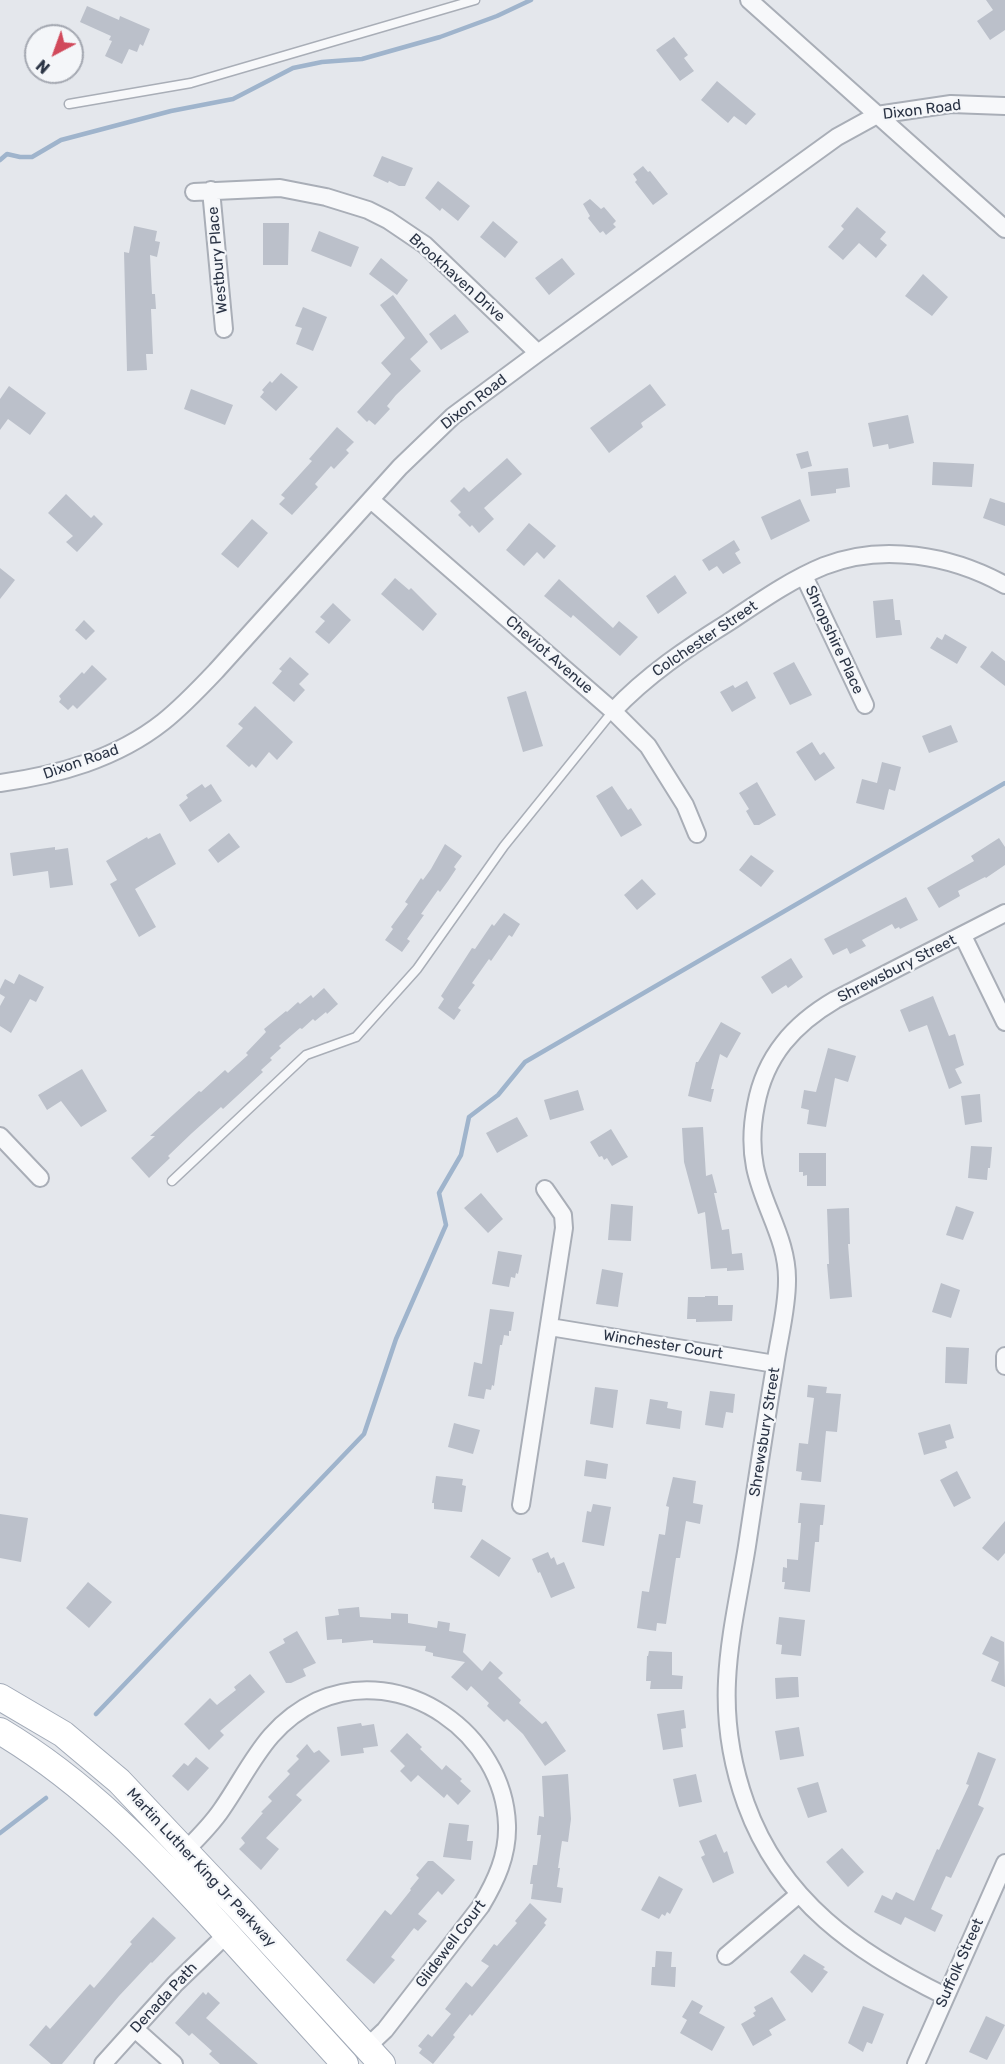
<!DOCTYPE html>
<style>
body{margin:0}
#map{position:relative;width:1005px;height:2064px;overflow:hidden;background:#e4e7ec;font-family:Rubik,sans-serif}
canvas{display:block}
.north{position:absolute;left:24px;top:24px;width:60px;height:60px;box-sizing:border-box;background:#f4f6f9;border:2px solid #a4a8b1;border-radius:50%;rotate:221deg;font-size:16px;font-weight:700;line-height:24px;text-align:center;color:#2b3445}
.north::after{content:'';display:block;margin:auto;width:21px;height:27px;background:#d1495b;clip-path:polygon(50% 0,100% 100%,50% 72%,0 100%)}
</style>
<div id="map">
<canvas width="1005" height="2064"></canvas>
<div class="north">N</div>
</div>
<script>
const context = document.querySelector('canvas').getContext('2d');
context.lineJoin = 'round';
function stroke(path, color, width, dash) { context.strokeStyle = color; context.lineWidth = width; context.lineCap = dash ? 'butt' : 'round'; context.setLineDash(dash || []); context.stroke(path); }
function fill(path, color) { context.fillStyle = color; context.fill(path, 'evenodd'); }
function label(font, color, halo, rows, align = 'center') {
  context.font = font + ' Rubik,sans-serif'; context.lineWidth = 4.5; context.setLineDash([]); context.textBaseline = 'middle'; context.strokeStyle = halo; context.fillStyle = color; for (const [text, x, y, turn = 0] of rows) {
    context.save(); context.translate(x, y); context.rotate((+turn || 0) * Math.PI / 180); context.textAlign = isNaN(turn) ? turn : align; if (halo) context.strokeText(text, 0, 0); context.fillText(text, 0, 0); context.restore();
  }
}
const stream = new Path2D(`
 M0,160L7,154L20,157H32L61,140L171,111L233,99L293,68L322,62L362,59L440,37L497,16L531,0
 M96,1714L364,1434L396,1339L446,1225L439,1193L461,1155L469,1117L498,1095L525,1062L1005,783
 M0,1833L46,1798`);
const building = new Path2D(`
 M986,0H1005V30L990,40L977,21L993,10Z
 M87,6L119,20L120,16L150,29L143,46L140,44L137,52L129,49L122,64L105,56L112,41L109,40L111,36L80,22Z
 M674,37L688,55L684,58L694,71L680,81L656,50Z
 M717,81L756,114L746,125L734,116L728,123L701,100Z
 M382,156L413,168L405,186H399L389,181L388,183L373,176Z
 M643,166L648,172L650,171L668,194L653,205L635,182L637,180L633,174Z
 M438,181L470,206L458,221L442,208L440,211L425,198Z
 M590,199L601,209L604,207L616,221L613,224L616,227L606,235L603,231L600,233L588,218L590,216L583,204Z
 M857,207L886,232L880,239L887,245L876,258L859,243L843,260L828,247L844,229L841,226Z
 M493,221L518,242L505,258L480,237Z
 M263,223H289L288,265H263Z
 M134,226L157,231L155,241L160,242L157,257L150,255L152,294H155L156,309H151L153,354H146L147,370L127,371L124,252L129,253Z
 M319,231L359,247L351,267L311,251Z
 M381,258L408,280L397,295L369,274Z
 M562,258L575,274L549,295L535,278Z
 M923,274L948,297L932,316L905,296Z
 M393,295L428,342L410,359L421,371L396,395L387,406L390,409L375,425L369,420L367,422L357,412L391,374L381,363L405,338L380,305Z
 M303,307L327,317L313,351L296,344L302,328L295,326Z
 M455,314L469,332L441,350L429,334Z
 M281,373L298,387L276,411L260,397L264,392L262,390L270,381L272,383Z
 M650,384L666,405L641,423L643,427L609,453L590,428Z
 M9,386L46,413L30,435L8,419L0,430V399Z
 M191,389L233,405L225,425L184,409Z
 M908,415L914,443L889,449L888,444L873,447L868,423Z
 M337,427L354,442L346,450L349,453L334,469L331,466L315,484L318,487L292,515L279,504L285,498L281,495L312,461L309,459Z
 M808,451L812,466L801,469L796,454Z
 M507,458L522,474L484,508L494,519L479,533L472,525L470,527L458,515L461,512L450,501L464,487L469,492Z
 M933,462L974,464L972,487L932,485Z
 M848,468L850,487L836,489V493L811,496L808,472Z
 M66,494L91,518L94,515L103,524L77,552L66,542L73,536L48,513Z
 M990,498L1005,503V526L983,518Z
 M800,499L810,521L771,540L761,517Z
 M252,519L268,533L238,568L221,554Z
 M529,523L556,546L544,559L537,552L524,566L506,550Z
 M734,540L740,550L735,553L741,563L723,574L717,566L709,571L702,560Z
 M0,568L15,580L0,599Z
 M675,575L687,593L658,614L646,596Z
 M395,578L409,590L411,588L437,614L423,631L381,594Z
 M559,579L613,628L619,621L638,637L620,656L573,615L571,618L544,596Z
 M893,599L895,620H900L902,635L876,638L873,601Z
 M333,603L351,620L329,644L315,632L325,621L320,617Z
 M84,620L95,631L86,640L75,630Z
 M945,634L967,647L957,664L930,648L937,637L942,640Z
 M992,651L1005,661V686L980,667Z
 M290,657L309,674L299,684L305,690L294,702L272,683L282,671L279,669Z
 M794,662L812,695L790,705L773,673Z
 M92,665L107,679L77,709L73,705L68,710L59,702L61,699L59,696L82,672L84,674Z
 M747,681L756,698L732,712L720,692L733,685L735,688Z
 M526,691L543,746L523,752L507,697Z
 M255,706L293,742L277,760L269,752L256,768L252,764L249,767L226,746L243,728L238,724Z
 M951,725L958,742L929,753L922,736Z
 M812,742L820,755L824,752L835,768L815,781L796,752Z
 M882,762L901,767L895,791L889,789L884,810L856,803L862,779L877,783Z
 M757,782L776,815L759,825H754L746,811L749,809L739,793Z
 M202,784L205,788L211,784L222,801L190,822L179,805L188,798L186,795Z
 M612,786L628,810L631,808L642,825L621,837L596,796Z
 M160,833L176,864L135,889L156,927L139,937L110,884L117,880L106,861L147,837L148,839Z
 M229,833L240,847L218,863L208,850Z
 M999,838L1005,847V865L986,878L985,877L958,891L960,896L939,908L927,888L974,861L971,856Z
 M445,844L462,856L454,867L456,869L448,881L440,892L438,890L421,914L424,915L407,939L410,941L402,952L385,940L393,929L391,927L408,904L405,902L421,878L423,880L431,869Z
 M55,847V850L68,848L73,885L50,888L48,871L13,876L10,853Z
 M751,855L774,871L761,887L739,870Z
 M642,879L656,894L637,910L624,895Z
 M906,897L918,920L900,929L899,927L895,929L892,924L862,940L866,946L850,954L847,948L833,955L824,939Z
 M504,913L520,924L512,937L509,935L491,961L489,959L472,983L475,985L458,1008L461,1010L454,1020L438,1008L444,999L441,996L472,948L475,949L492,924L494,926Z
 M791,958L803,977L788,988L786,985L772,994L761,977Z
 M19,974L44,987L36,1002L30,999L11,1033L0,1026V1006L5,997L0,994V989L5,979L14,984Z
 M324,988L338,1004L327,1014L326,1012L315,1021L313,1019L302,1029L300,1028L279,1046L281,1048L270,1058L272,1060L261,1070L263,1072L223,1109L221,1107L192,1133L168,1156L170,1158L149,1178L131,1158L155,1136H150L199,1091L201,1092L225,1070L228,1073L248,1055L246,1053L266,1032L264,1029L286,1011L287,1012L298,1002L300,1004L311,995L313,998Z
 M933,996L949,1036L955,1034L964,1065L955,1069L962,1083L949,1089L927,1025L909,1032L900,1010Z
 M721,1022L741,1033L727,1058L720,1054L711,1089H714L711,1102L688,1096L696,1062H698Z
 M828,1048L856,1056L848,1082L835,1078L826,1127L807,1124L809,1110L801,1108L804,1090L816,1092Z
 M82,1069L107,1111L81,1127L61,1101L47,1110L38,1095Z
 M578,1090L584,1110L550,1120L544,1100Z
 M980,1094L982,1122L965,1125L961,1096Z
 M517,1117L528,1136L497,1153L486,1133Z
 M703,1127L706,1176L712,1174L717,1193H714L722,1230L729,1229L732,1254L742,1253L744,1270L727,1271V1268L711,1269L705,1212L698,1214L684,1162L682,1128Z
 M611,1129L628,1157L612,1166L607,1158L604,1160L602,1156L599,1157L590,1142Z
 M971,1146L992,1147L990,1168H988L987,1180L968,1178Z
 M799,1153H826V1186H807V1175L803,1176V1172H799Z
 M481,1193L503,1219L488,1233L464,1208Z
 M611,1204L633,1206L631,1241L608,1240Z
 M956,1206L974,1212L963,1240L946,1235Z
 M849,1208L850,1244H848L852,1297L830,1299L827,1264H829L827,1209Z
 M498,1251L522,1255L518,1274L516,1273L515,1278L511,1277L509,1287L492,1284Z
 M602,1269L623,1273L618,1307L596,1304Z
 M941,1283L960,1290L951,1318L932,1312Z
 M705,1296H718V1305H733L732,1321L696,1322V1319H687L688,1297H705Z
 M490,1309L514,1312L511,1331H509V1336L504,1335L502,1345H500L494,1386L492,1385L491,1390L486,1389L484,1399L468,1396L474,1362L482,1364Z
 M946,1347L969,1348L967,1384L945,1383Z
 M808,1385L827,1387L826,1393L841,1394L837,1432L826,1431L821,1482L801,1480L802,1472L796,1471L799,1443L808,1444L814,1398L807,1397Z
 M595,1387L618,1390L613,1428L590,1424Z
 M710,1391L735,1394L733,1413L726,1412L723,1428L705,1425Z
 M650,1399L668,1402L667,1408L682,1411L680,1429L646,1424Z
 M454,1423L480,1430L473,1454L448,1447Z
 M950,1424L954,1438L945,1441L947,1448L924,1455L918,1433Z
 M586,1460L608,1464L606,1479L584,1476Z
 M957,1471L971,1498L954,1507L940,1480Z
 M436,1476L463,1479L462,1485L466,1486L462,1512L434,1509V1503H432Z
 M673,1477L696,1481L693,1503L703,1505L700,1524L686,1521L680,1558H676L666,1624L657,1623L656,1631L637,1628L642,1591L649,1592L659,1534L665,1535L669,1507L666,1506Z
 M800,1503L825,1505L823,1525H820L819,1542H815L810,1592L784,1589L785,1582H782L783,1567L787,1568V1559L798,1560L801,1523H798Z
 M593,1504L611,1507L604,1546L582,1542L587,1511L591,1512Z
 M0,1514L28,1518L21,1562L0,1558Z
 M1005,1521V1553L998,1561L982,1548Z
 M482,1539L511,1558L499,1577L470,1557Z
 M548,1552L551,1559L554,1557L557,1565L564,1562L575,1588L551,1598L540,1572L538,1573L532,1559Z
 M88,1582L112,1602L89,1628L66,1608Z
 M359,1607L360,1617L391,1619V1613L408,1614V1623L437,1628L438,1621L450,1623L449,1631L466,1634L463,1652L482,1671L490,1661L503,1673L498,1678L521,1700L519,1703L542,1724L546,1721L566,1751L545,1766L523,1734L507,1719L504,1722L487,1706L489,1703L471,1686L467,1691L451,1677L465,1662L433,1656V1653L425,1651L426,1646L373,1643V1640L342,1643V1639L327,1640L325,1617L339,1615L338,1609Z
 M779,1617L805,1620L801,1656L781,1654L782,1645L776,1644Z
 M297,1631L316,1663L303,1669L306,1676L291,1683H286L269,1652L285,1643L283,1639Z
 M991,1636L1004,1642L1005,1687L991,1681L999,1662L982,1654Z
 M649,1651L672,1652V1675L683,1676L682,1689H650L651,1681H646L647,1656H648Z
 M250,1674L265,1692L220,1731L224,1735L209,1750L184,1724L210,1698L217,1705L236,1690L234,1687Z
 M792,1677H798L799,1697L776,1699L775,1678Z
 M684,1710L686,1728L681,1729L683,1747L663,1750L657,1714Z
 M361,1723L362,1726L374,1724L378,1746L363,1748L364,1753L341,1756L337,1727Z
 M799,1727L804,1756L780,1760L775,1731Z
 M407,1733L422,1747L420,1749L442,1770L446,1765L462,1779L460,1781L471,1791L458,1805L447,1794L444,1798L418,1775L411,1782L400,1771L405,1766L390,1751Z
 M307,1744L314,1753L319,1750L330,1761L296,1795L302,1800L266,1838L279,1849L261,1870L239,1849L245,1843L241,1838L263,1813L261,1812L272,1801L268,1797L290,1774L287,1771L299,1759L296,1756Z
 M978,1752L996,1759L978,1805L984,1808L951,1878L946,1876L931,1909L943,1915L935,1932L905,1917L901,1925L874,1912L882,1895L892,1900L896,1892L914,1901L937,1849L939,1850L969,1785L966,1784Z
 M196,1757L209,1768L188,1791L172,1776L184,1763L188,1766Z
 M568,1774L571,1819L568,1842L562,1841L558,1868H560L557,1887L563,1888L561,1903L531,1899L533,1884H530L533,1865H537L541,1835H537L539,1816L544,1817L542,1776Z
 M696,1774L702,1802L679,1807L673,1779Z
 M818,1782L827,1812L808,1818L797,1788Z
 M449,1823L469,1825L467,1841H473L471,1860L443,1857Z
 M716,1834L724,1853L727,1851L734,1873L713,1883L701,1857L705,1855L699,1841Z
 M842,1848L864,1872L848,1887L826,1862Z
 M428,1861H433L455,1880L442,1895L438,1891L418,1914L427,1921L418,1931L414,1928L391,1957L395,1960L374,1984L346,1960L385,1910L391,1915L411,1890L410,1889L419,1878L416,1875Z
 M659,1876L683,1889L670,1914L667,1912L665,1916L662,1914L659,1919L641,1910Z
 M530,1903L547,1919L544,1923L546,1925L472,2016L470,2014L453,2035L455,2037L433,2064L419,2053L422,2049L418,2046L428,2034L432,2037L451,2014L445,2009L466,1982L472,1987L489,1966L481,1961L494,1944L497,1946L517,1923L515,1921Z
 M153,1917L176,1938L152,1963L151,1962L119,1996L62,2064H51L29,2045L46,2025L50,2029L90,1984L94,1988L132,1944L130,1942Z
 M656,1951L672,1952L671,1967H676L675,1987L651,1985L652,1967H655Z
 M804,1954L825,1967L823,1969L828,1972L812,1993L790,1972Z
 M203,1992L206,1995L208,1992L220,2003L206,2018L258,2064H220L209,2054L212,2051L192,2033L189,2036L175,2023Z
 M772,1997L786,2020L769,2030L772,2035L753,2046L741,2024L755,2016L753,2013L756,2011L754,2007Z
 M692,2000L703,2006L699,2013L725,2027L712,2051L680,2033L687,2020L682,2017Z
 M863,2006L884,2014L872,2044L867,2042L863,2052L848,2043Z
 M986,2016L1005,2025L987,2060L969,2052Z`);
const lane = new Path2D(`
 M69,104L191,83L475,0
 M172,1181L306,1055L356,1037L417,969L504,846L613,711`);
const street = new Path2D(`
 M749,0L1005,229
 M211,190L224,329
 M194,192L280,188L326,197L368,210L388,220L425,245L538,353
 M371,500L613,711L648,746L685,805L697,834
 M804,576L865,705
 M613,711C647,675 687,648 729,622C759,602 790,580 824,566C882,543 951,555 1005,585
 M0,783C58,775 116,759 163,722C182,707 199,689 216,671L400,467L453,416L538,353L837,137L877,115L951,104L1005,106
 M963,936L1005,1022
 M0,1136L40,1178
 M550,1327L775,1364
 M1005,1356V1366
 M521,1505L564,1228L563,1215L545,1189
 M186,1850C199,1837 212,1824 222,1809C251,1767 266,1725 317,1701C403,1662 504,1734 507,1825C508,1855 496,1881 481,1906L385,2030L367,2047
 M726,1956L798,1895
 M945,1996C857,1953 781,1901 746,1804C732,1765 725,1723 727,1681C729,1636 740,1590 747,1546C756,1486 765,1426 775,1366C779,1337 787,1310 787,1281C788,1240 763,1207 755,1167C751,1147 752,1125 756,1105C765,1056 794,1024 835,1000L1005,913
 M135,2029L174,2064
 M103,2064L175,1984L227,1934
 M916,2064L1005,1863`);
const primary = new Path2D(`
 M0,1697L63,1734L119,1781L242,1911L382,2064
 M0,1731C87,1783 152,1852 220,1926C262,1972 303,2018 345,2064`);
const streetNames = [
 ["Dixon Road",922,110,-7],
 ["Westbury Place",218,260,-95],
 ["Brookhaven Drive",457,278,42],
 ["Dixon Road",474,402,-38],
 ["Colchester Street",705,639,-34],
 ["Shropshire Place",834,640,65],
 ["Cheviot Avenue",549,655,41],
 ["Dixon Road",81,762,-19],
 ["Shrewsbury Street",897,969,-27],
 ["Winchester Court",663,1345,9],
 ["Shrewsbury Street",765,1432,-81],
 ["Martin Luther King Jr Parkway",201,1868,47],
 ["Glidewell Court",451,1944,-53],
 ["Suffolk Street",960,1963,-66],
 ["Denada Path",164,1998,-47]
];
stroke(stream, '#9fb4cc', 4.5);
fill(building, '#bbc0ca');
stroke(lane, '#a9aeb7', 11);
stroke(street, '#a9aeb7', 20);
stroke(primary, '#a3abb8', 28);
stroke(lane, '#f7f8fa', 8);
stroke(street, '#f7f8fa', 16);
stroke(primary, '#fff', 26);
label('15px', '#2b3445', '#f4f6f9', streetNames);
</script>
